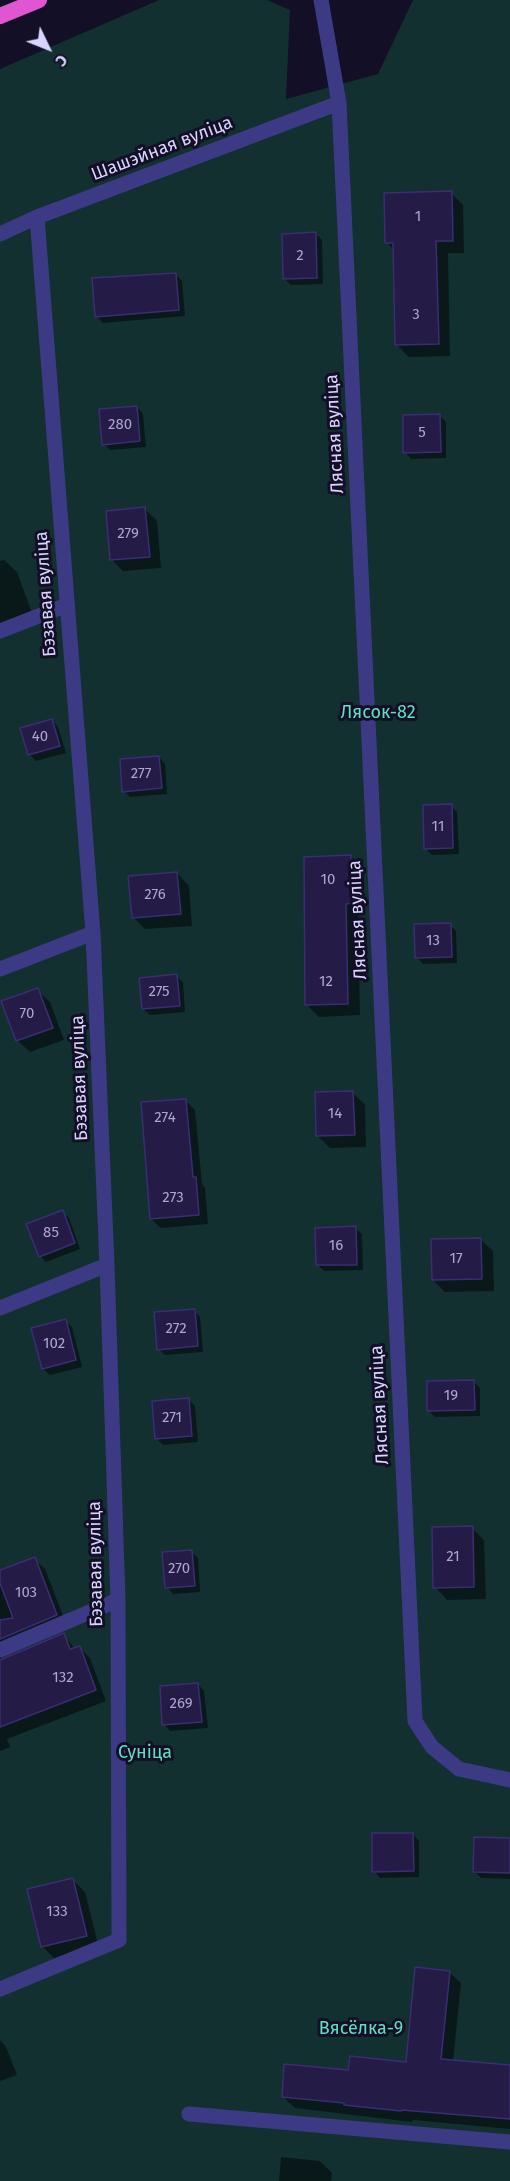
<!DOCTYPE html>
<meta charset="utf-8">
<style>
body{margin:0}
#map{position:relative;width:510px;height:2181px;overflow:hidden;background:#130f26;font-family:"Fira Sans",sans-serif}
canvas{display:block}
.north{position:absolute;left:18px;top:18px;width:60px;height:60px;-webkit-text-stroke:4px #130f26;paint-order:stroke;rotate:133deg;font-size:16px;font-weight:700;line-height:24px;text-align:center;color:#d9d4ff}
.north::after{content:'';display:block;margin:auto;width:21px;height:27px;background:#d9d4ff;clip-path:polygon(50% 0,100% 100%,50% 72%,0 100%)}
</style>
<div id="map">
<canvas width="510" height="2181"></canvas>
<div class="north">С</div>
</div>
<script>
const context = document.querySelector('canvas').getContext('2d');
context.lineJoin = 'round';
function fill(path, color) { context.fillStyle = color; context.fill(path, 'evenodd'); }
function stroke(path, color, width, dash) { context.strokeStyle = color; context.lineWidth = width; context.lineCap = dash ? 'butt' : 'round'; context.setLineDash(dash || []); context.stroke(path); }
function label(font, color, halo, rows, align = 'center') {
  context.font = font + ' "Fira Sans",sans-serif'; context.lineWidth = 6; context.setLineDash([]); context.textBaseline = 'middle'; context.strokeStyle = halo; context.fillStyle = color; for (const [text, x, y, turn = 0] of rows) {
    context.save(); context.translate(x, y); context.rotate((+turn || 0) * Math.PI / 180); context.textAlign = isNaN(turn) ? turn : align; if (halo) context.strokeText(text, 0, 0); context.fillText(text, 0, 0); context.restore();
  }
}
const green = new Path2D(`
 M159,0H267L290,10L286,99L378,74L413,0H510V2181H0V69Z`);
const shadow = new Path2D(`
 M451,193L463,205L464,253H448L450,356L409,357L397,345L394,250L387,242Z
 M316,234L322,240L323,284L291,285L284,278Z
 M175,274L182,281L185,316L103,323L97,317Z
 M137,407L143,414L146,447L110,450L104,444Z
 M439,415L446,422V458L411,459L405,452Z
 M145,509L157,521L161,568L123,571L111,559Z
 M4,560L17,572L34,618L0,631V561Z
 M52,720L58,727L66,753L36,761L30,755L22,729Z
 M159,757L165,764L167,794L130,797L124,791Z
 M451,806L457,812L459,854L432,855L425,848Z
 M351,857L363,869L364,915H358L360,1015L319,1017L307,1005Z
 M177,873L189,886L192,926L145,929L133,917Z
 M450,925L456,931L457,963L423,964L417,957Z
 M176,976L183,982L185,1012L150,1015L143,1009Z
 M37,990L50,1002L64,1040L30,1052L17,1040Z
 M353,1093L365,1105L366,1147L330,1148L318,1136Z
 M185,1100L195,1110L202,1184L205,1188L208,1224L161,1228L151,1219Z
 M62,1212L69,1218L80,1249L46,1262L40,1256Z
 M356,1228L362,1234L363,1270L324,1271L318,1265Z
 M480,1239L493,1251L494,1291L445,1292L433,1280Z
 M194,1310L200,1317L203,1352L165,1355L159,1349Z
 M65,1321L72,1327L82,1367L50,1375L43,1369Z
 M473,1381L480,1388V1416L435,1417L429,1411Z
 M189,1400L195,1406L198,1442L163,1445L157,1439Z
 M472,1528L484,1540L486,1599L447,1600L435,1587Z
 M191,1551L198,1558L200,1592L173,1594L167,1587Z
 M34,1559L45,1569L67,1626L6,1652L0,1660V1572Z
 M64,1635L75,1649L79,1647L90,1658L106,1701L7,1739L10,1747L0,1751V1661Z
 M198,1684L204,1691L208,1728L170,1731L164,1724Z
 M413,1834L419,1841V1877L380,1878L374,1871Z
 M510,1840V1879L481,1878L474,1871Z
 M73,1880L85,1892L99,1948L54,1958L42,1946Z
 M449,1972L461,1983L453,2061L510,2067V2129L413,2120L412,2122L295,2108L283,2097L349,2072L407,2064Z
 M0,2040L6,2047L17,2075L0,2081Z
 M281,2157L320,2161L332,2173L331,2181H279Z`);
const building = new Path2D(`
 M452,191L453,241H436L439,344L395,345L393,243H385L384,193Z
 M316,232L317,278L283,279L282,234Z
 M176,273L179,310L95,317L92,278Z
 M137,406L140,441L102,445L99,409Z
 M440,414L441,452L403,453V415Z
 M145,507L150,557L110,560L106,511Z
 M52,719L60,746L28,755L20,728Z
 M159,756L162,788L122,792L120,759Z
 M452,804L453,848L424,849L423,805Z
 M351,855L352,903L346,904L348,1004L305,1005L304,857Z
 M177,872L181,914L132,918L128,876Z
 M451,923L452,957L415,958L414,924Z
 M177,974L180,1006L142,1009L139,978Z
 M38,988L53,1028L16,1041L1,1001Z
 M353,1091L355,1135L316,1136L315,1092Z
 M186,1099L193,1177H196L199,1215L150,1219L141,1102Z
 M63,1210L75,1243L39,1257L26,1224Z
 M356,1226L357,1265H316L315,1228Z
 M481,1238L482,1279L432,1280L431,1239Z
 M195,1309L198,1346L157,1350L154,1312Z
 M66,1319L76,1360L42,1369L31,1328Z
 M474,1380L475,1410L427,1411V1381Z
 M189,1398L192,1436L155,1439L152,1401Z
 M473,1526L474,1587L433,1588L432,1527Z
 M192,1550L195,1586L165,1588L162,1552Z
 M35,1557L57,1615L0,1639V1620L13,1618L0,1583V1570Z
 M64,1633L70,1649L80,1646L96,1690L0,1727V1660Z
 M198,1683L202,1722L162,1725L160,1686Z
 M372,1833H413L414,1871L372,1872Z
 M474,1837L510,1838V1873L473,1872Z
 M73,1878L87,1936L41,1947L27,1889Z
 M415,1967L450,1971L441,2059L510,2065V2119L402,2110L401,2111L344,2105V2103L282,2097L284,2064L348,2070L350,2056L406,2062Z`);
const service = new Path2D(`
 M321,0L339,103L415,1721L432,1747L459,1769L510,1780
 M0,234L37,217L339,103
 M0,631L67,605
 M0,969L93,933
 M0,1308L107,1265
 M0,1650L118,1600
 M0,1989L119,1940L118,1600L107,1265L93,933L37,217
 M189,2114L510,2142`);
const trunk = new Path2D(`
 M0,16L39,0`);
const numberNames = [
 ["1",418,217],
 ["2",300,256],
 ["3",416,315],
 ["280",120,425],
 ["5",422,433],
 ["279",128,534],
 ["40",40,737],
 ["277",141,774],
 ["11",438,827],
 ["10",328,880],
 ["276",155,895],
 ["13",433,941],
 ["12",326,982],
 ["275",159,992],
 ["70",27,1014],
 ["14",335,1114],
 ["274",165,1118],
 ["273",173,1198],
 ["85",51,1233],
 ["16",336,1246],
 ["17",456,1259],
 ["272",176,1329],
 ["102",54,1344],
 ["19",451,1396],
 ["271",172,1418],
 ["21",453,1557],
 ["270",179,1569],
 ["103",26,1593],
 ["132",63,1678],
 ["269",181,1704],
 ["133",57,1912]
];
const streetNames = [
 ["Шашэйная вуліца",162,149,-21],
 ["Лясная вуліца",335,434,-93],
 ["Бэзавая вуліца",46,594,-94],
 ["Лясная вуліца",358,920,-93],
 ["Бэзавая вуліца",80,1078,-92],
 ["Лясная вуліца",380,1405,-93],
 ["Бэзавая вуліца",96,1564,-91]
];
const parkNames = [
 ["Лясок-82",378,713],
 ["Суніца",145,1753],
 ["Вясёлка-9",361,2029]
];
fill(green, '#12302f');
fill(shadow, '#0007');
fill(building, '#241b47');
stroke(building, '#3b2d73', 1.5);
stroke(service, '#3d3a85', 15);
stroke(trunk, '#e055d1', 16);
label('15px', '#aca6d1', null, numberNames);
label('18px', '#d9d4ff', '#130f26', streetNames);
label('18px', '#5fe0c0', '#130f26', parkNames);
</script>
